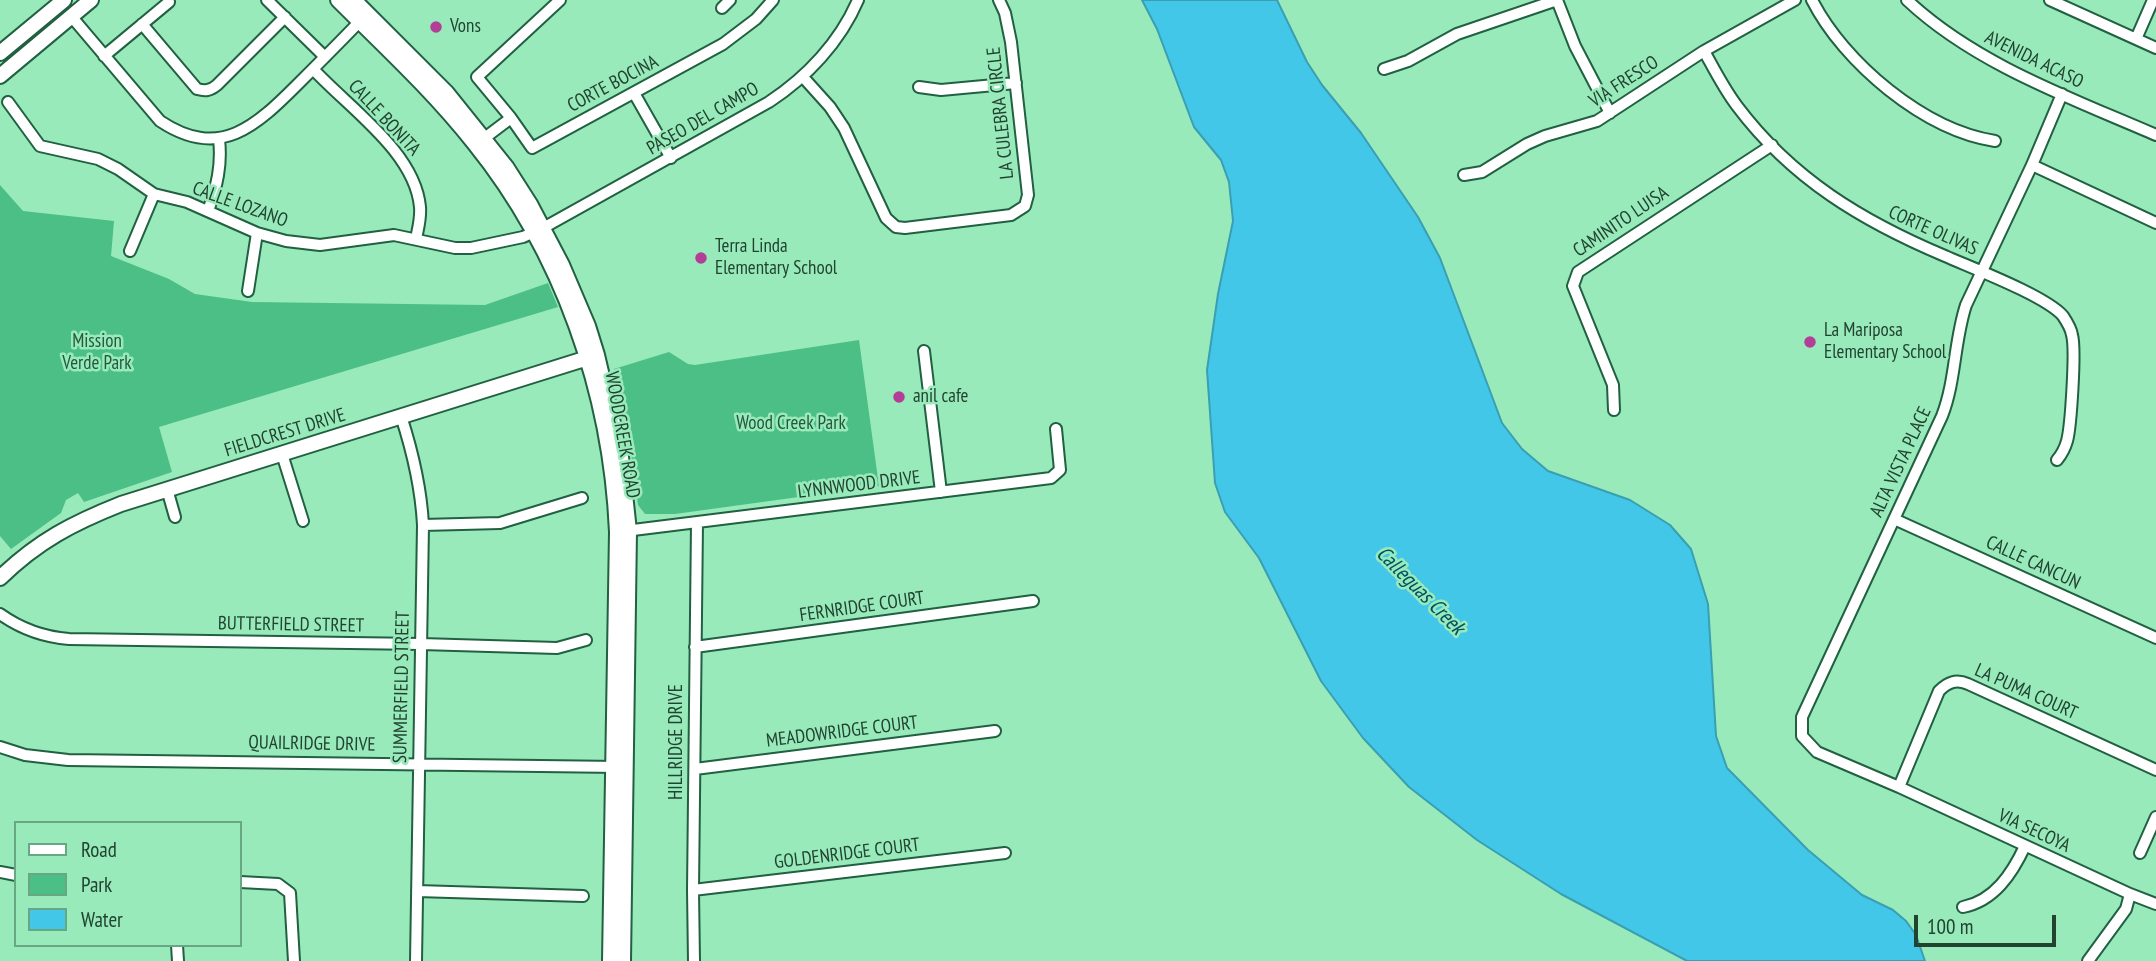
<!DOCTYPE html>
<style>
body{margin:0}
#map{position:relative;width:2156px;height:961px;overflow:hidden;background:#98eabb;font-family:"PT Sans Narrow",sans-serif}
canvas{display:block}
.legend{position:absolute;left:14px;top:821px;width:228px;height:126px;box-sizing:border-box;background:#98eabb;border:2px solid #68a783;margin:0;padding:9px 12px;list-style:none;font-size:21px;color:#214330}
.legend li{display:flex;align-items:center;gap:14px;height:35px}
.legend b{width:35px;border:2px solid #68a783}
.scale{position:absolute;left:1914px;top:915px;width:142px;height:32px;box-sizing:border-box;border:4px solid #214330;border-top:0;padding-left:9px;font-size:21px;line-height:24px;white-space:nowrap;color:#214330;-webkit-text-stroke:5px #98eabb;paint-order:stroke}
</style>
<div id="map">
<canvas width="2156" height="961"></canvas>
<ul class="legend">
<li><b style="height:9px;background:#fff"></b>Road</li>
<li><b style="height:19px;background:#4bbf85"></b>Park</li>
<li><b style="height:19px;background:#43c7e8"></b>Water</li>
</ul>
<div class="scale">100 m</div>
</div>
<script>
const context = document.querySelector('canvas').getContext('2d');
context.lineJoin = 'round';
function fill(path, color) { context.fillStyle = color; context.fill(path, 'evenodd'); }
function stroke(path, color, width, dash) { context.strokeStyle = color; context.lineWidth = width; context.lineCap = dash ? 'butt' : 'round'; context.setLineDash(dash || []); context.stroke(path); }
function label(font, color, halo, rows, align = 'center') {
  context.font = font + ' "PT Sans Narrow",sans-serif'; context.lineWidth = 5; context.setLineDash([]); context.textBaseline = 'middle'; context.strokeStyle = halo; context.fillStyle = color; for (const [text, x, y, turn = 0] of rows) {
    context.save(); context.translate(x, y); context.rotate((+turn || 0) * Math.PI / 180); context.textAlign = isNaN(turn) ? turn : align; if (halo) context.strokeText(text, 0, 0); context.fillText(text, 0, 0); context.restore();
  }
}
const green = new Path2D(`
 M0,185L23,211L114,221L111,256L169,279L195,294L252,302L485,305L548,283L558,307L159,427L172,472L84,502L78,493L66,500L61,513L11,549L0,536Z
 M859,340L879,486L675,514H645L638,505L630,445L614,369L669,352L688,364L695,365Z`);
const water = new Path2D(`
 M1142,0H1277L1307,62L1322,85L1361,133L1418,217L1440,258L1502,423L1522,449L1548,471L1630,500L1670,525L1691,549L1708,604L1716,736L1727,768L1808,850L1862,895L1893,910L1906,921L1916,935L1925,961H1687L1561,894L1477,840L1409,787L1363,738L1321,681L1259,558L1225,512L1215,483L1207,370L1218,294L1233,221L1229,182L1221,160L1194,127L1157,29Z`);
const street = new Path2D(`
 M267,0L325,57
 M1557,0L1575,46L1610,113
 M1812,0C1844,63 1924,130 1995,141
 M1907,0C1975,64 2071,98 2156,135
 M2050,0L2156,48
 M722,8L730,0
 M71,16L160,121C220,161 256,126 299,83C320,62 342,40 363,18
 M142,24L197,89C205,91 210,91 217,85L285,17
 M2136,39L2153,0
 M1704,51C1714,69 1724,89 1737,106C1792,179 1862,221 1945,256C1972,268 2046,296 2063,316C2067,322 2071,328 2072,335C2076,349 2071,426 2067,441C2065,448 2062,454 2057,460
 M104,56L169,2
 M313,69C349,108 415,152 420,207C421,219 418,228 416,239
 M1384,69L1408,61L1457,34L1557,0
 M803,77L830,107L844,128L886,218L896,227L905,228L1011,215L1025,206L1028,195L1011,42L1005,13L999,0
 M919,87L941,90L1016,83
 M634,93L671,158
 M2062,94L2032,165L1966,305C1954,341 1956,380 1942,416L1802,717V736L1817,752L1899,787L2130,894L2156,904
 M8,102L40,146L98,159L118,169L154,194L187,202L257,233L286,241L320,245L394,235L455,248H471L523,237L543,228L769,102C807,77 840,42 858,0
 M511,118L477,77L560,0
 M478,143L511,118L532,148L723,44L756,19L773,0
 M2032,165L2156,223
 M1464,175L1482,172L1527,144L1545,136L1597,121L1704,51L1795,0
 M208,211C217,186 222,165 219,139
 M130,251L154,194
 M248,291L257,233
 M924,351L941,492
 M1614,410L1613,385L1573,286L1578,272L1772,145
 M401,416C413,453 421,486 423,525L416,961
 M282,454L303,521
 M167,489L175,517
 M1894,519L2156,638
 M423,525L500,523L582,498
 M625,531L1051,478L1060,470L1056,429
 M0,614C21,629 43,637 69,639L421,644L557,648L586,640
 M695,647L1033,601
 M0,747L25,755L68,760L619,767
 M695,769L995,731
 M1899,787L1939,691C1948,682 1956,679 1968,684L2156,770
 M2140,853L2156,817
 M0,872L16,875
 M240,882L278,884L290,893L294,961
 M693,890L1005,853
 M417,891L583,896
 M1963,907C1994,901 2012,874 2025,846
 M177,945L178,961
 M694,961L693,890L697,523
 M2088,961L2126,909L2130,894`);
const secondary = new Path2D(`
 M338,0C384,46 433,91 474,143C562,252 611,392 617,532L610,961
 M354,0L446,92L507,168L530,204L562,265L588,326L597,355L621,457L629,531L623,961
 M0,53L64,0
 M0,76L91,0
 M0,578C38,541 73,523 121,504L594,356`);
const markers = [
 [436,27,7,"#b23e97"],
 [701,258,7,"#b23e97"],
 [1810,342,7,"#b23e97"],
 [899,397,7,"#b23e97"]
];
const poiNames = [
 ["Vons",450,27],
 ["Terra Linda",715,247],
 ["Elementary School",715,269],
 ["La Mariposa",1824,331],
 ["Elementary School",1824,353],
 ["anil cafe",913,397]
];
const streetNames = [
 ["AVENIDA ACASO",2034,60,26],
 ["VIA FRESCO",1624,82,-33],
 ["CORTE BOCINA",613,84,-28],
 ["LA CULEBRA CIRCLE",1001,113,-96],
 ["CALLE BONITA",384,118,47],
 ["PASEO DEL CAMPO",703,119,-30],
 ["CALLE LOZANO",240,205,20],
 ["CAMINITO LUISA",1621,222,-34],
 ["CORTE OLIVAS",1933,231,24],
 ["FIELDCREST DRIVE",285,433,-17],
 ["WOODCREEK ROAD",622,435,80],
 ["ALTA VISTA PLACE",1901,462,-65],
 ["LYNNWOOD DRIVE",859,485,-7],
 ["CALLE CANCUN",2033,563,25],
 ["FERNRIDGE COURT",862,607,-8],
 ["BUTTERFIELD STREET",291,625,1],
 ["SUMMERFIELD STREET",402,687,-89],
 ["LA PUMA COURT",2026,692,24],
 ["MEADOWRIDGE COURT",842,732,-7],
 ["HILLRIDGE DRIVE",677,742,-90],
 ["QUAILRIDGE DRIVE",312,744,1],
 ["VIA SECOYA",2034,831,25],
 ["GOLDENRIDGE COURT",847,854,-7]
];
const parkNames = [
 ["Mission",97,342],
 ["Verde Park",97,364],
 ["Wood Creek Park",791,424]
];
const waterNames = [
 ["Calleguas Creek",1420,591,45]
];
fill(green, '#4bbf85');
fill(water, '#43c7e8');
stroke(water, '#399fb1', 2);
stroke(street, '#216040', 14);
stroke(secondary, '#216040', 18);
stroke(street, '#fff', 10);
stroke(secondary, '#fff', 14);
for (const [x, y, r, color] of markers) { const dot = new Path2D(); dot.arc(x, y, r, 0, 2 * Math.PI); context.fillStyle = color; context.fill(dot); stroke(dot, '#98eabb', 2.5); }
label('19px', '#214330', '#98eabb', poiNames, 'left');
label('19px', '#214330', '#98eabb', streetNames);
label('19px', '#24583d', '#98eabb', parkNames);
label('italic 21px', '#005162', '#98eabb', waterNames);
</script>
